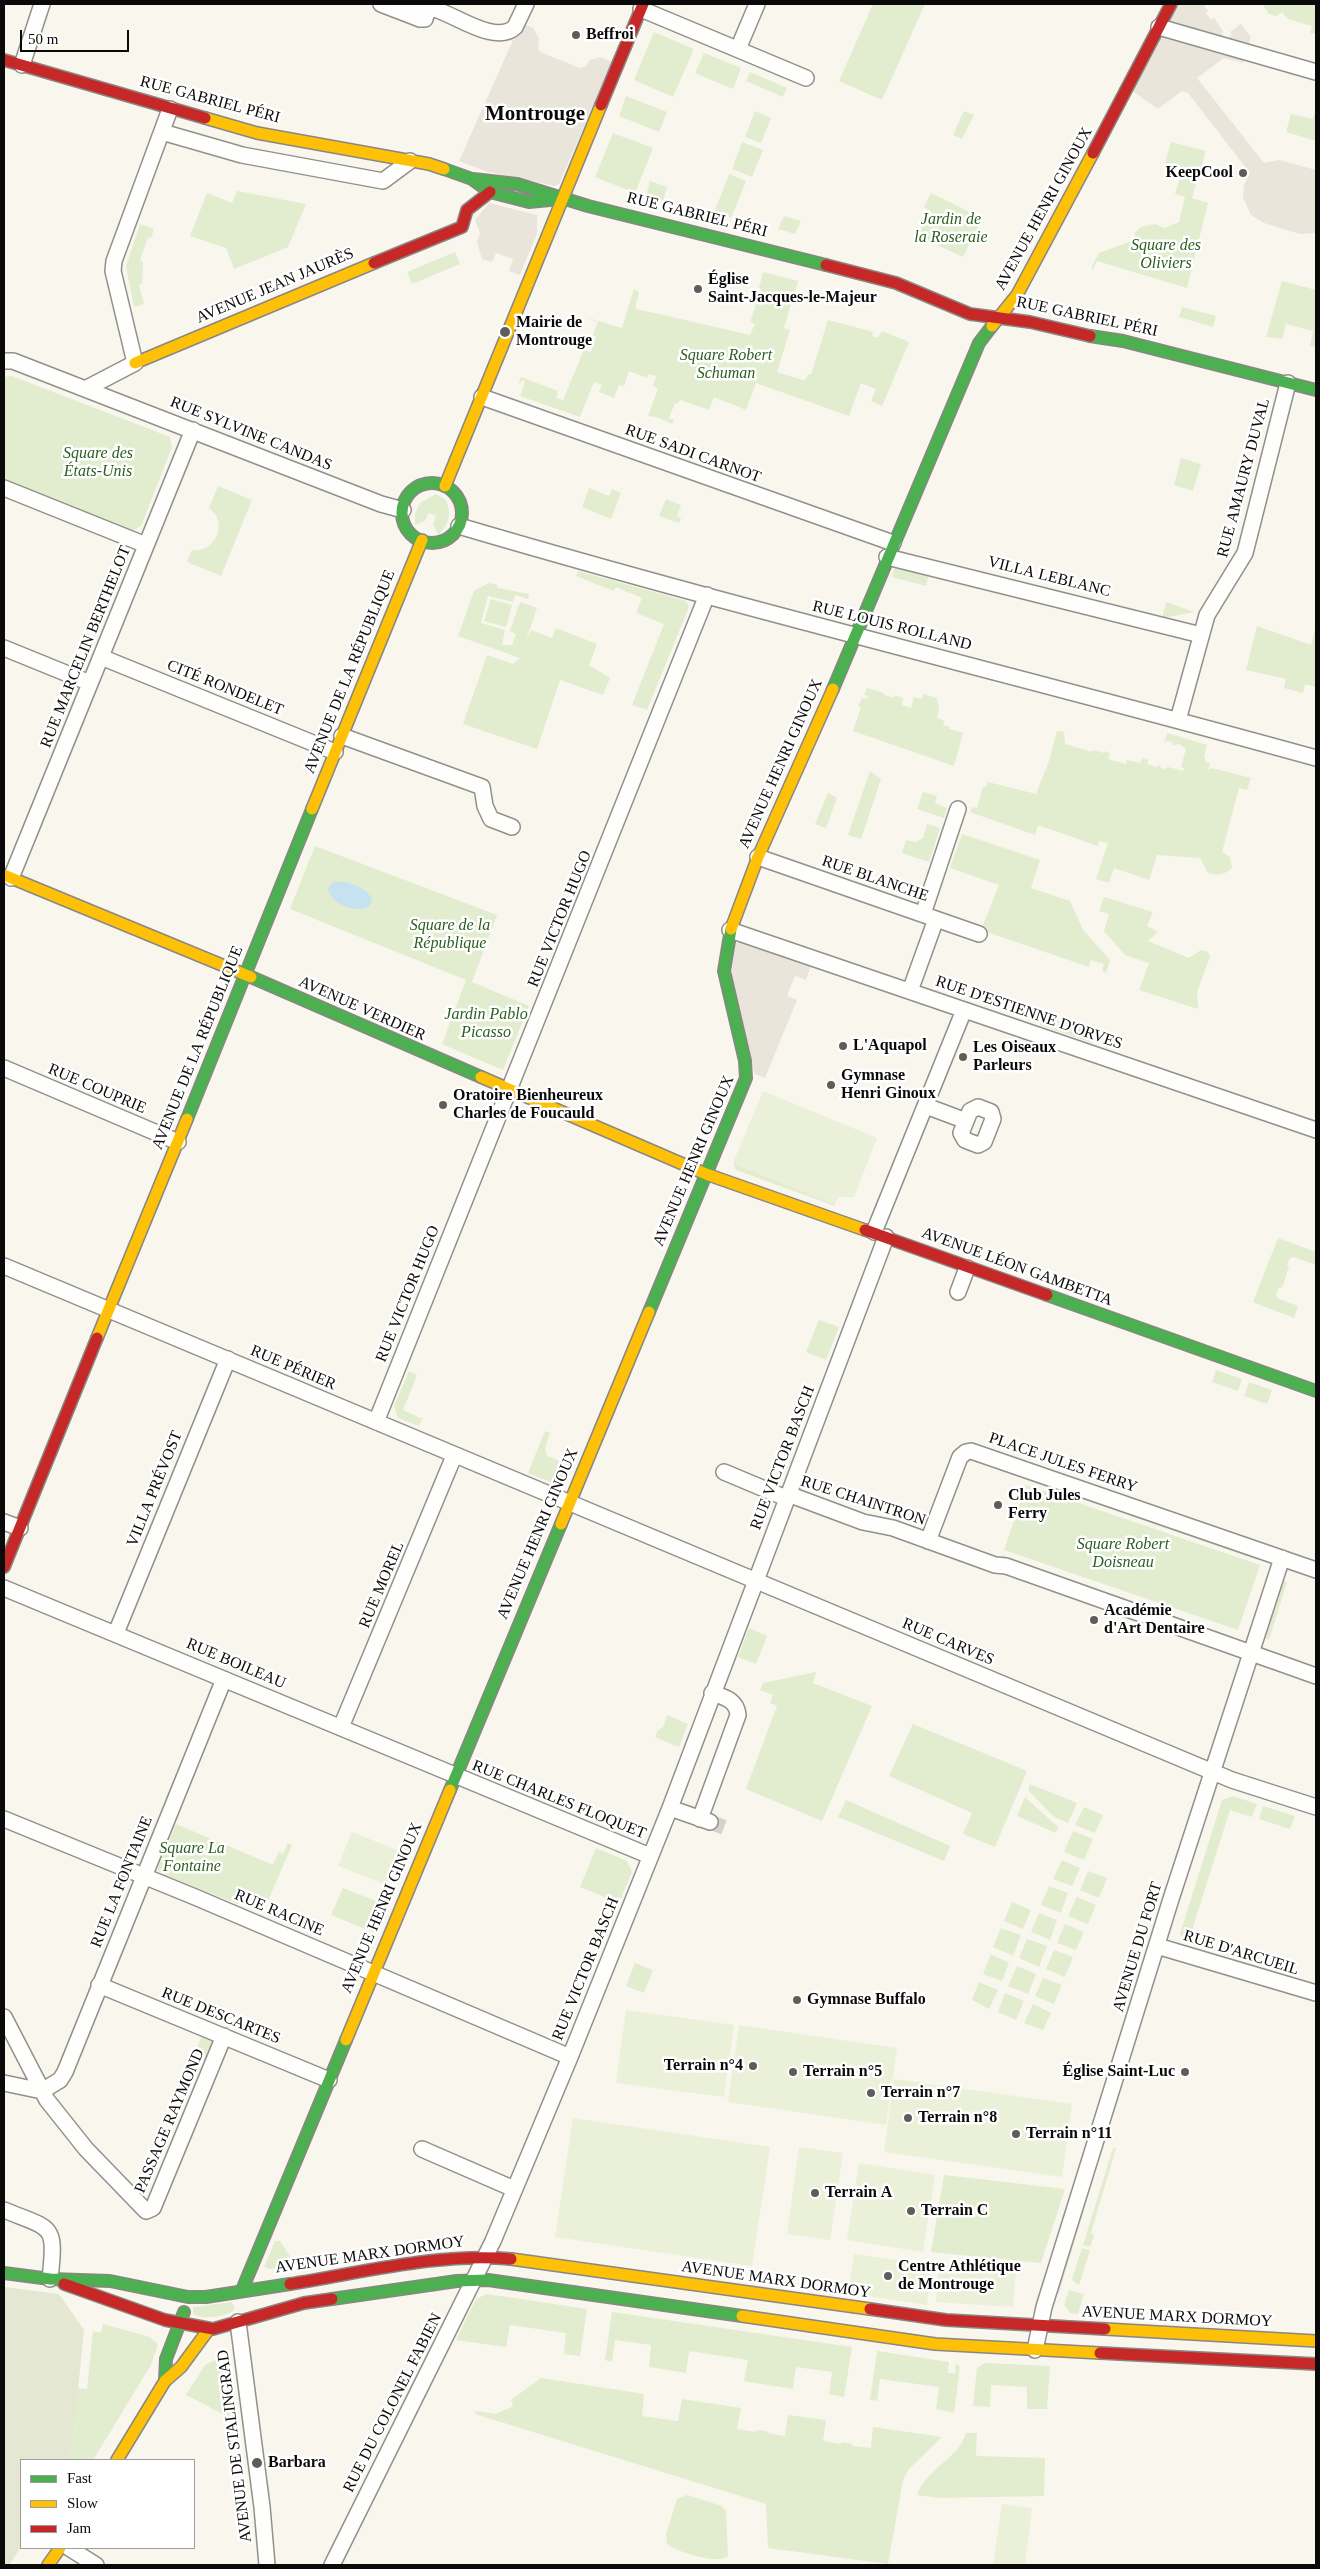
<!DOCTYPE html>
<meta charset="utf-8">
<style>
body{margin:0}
#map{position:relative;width:1320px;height:2569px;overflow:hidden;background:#f9f6ed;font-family:Georgia,serif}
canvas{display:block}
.frame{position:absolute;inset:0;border:5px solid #0a0a0a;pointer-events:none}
.legend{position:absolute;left:20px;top:2459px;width:175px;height:90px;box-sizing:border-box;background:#fff;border:1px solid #9d9d9d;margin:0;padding:6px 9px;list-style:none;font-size:15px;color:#0a0a0a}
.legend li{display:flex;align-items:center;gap:10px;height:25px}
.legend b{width:25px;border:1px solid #9d9d9d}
.scale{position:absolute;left:20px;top:30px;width:109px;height:22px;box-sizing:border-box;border:2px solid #0a0a0a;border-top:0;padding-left:6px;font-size:15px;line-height:18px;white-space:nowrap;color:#0a0a0a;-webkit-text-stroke:4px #fff;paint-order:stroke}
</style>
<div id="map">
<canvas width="1320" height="2569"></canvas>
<div class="frame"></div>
<ul class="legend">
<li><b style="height:6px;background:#4caf50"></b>Fast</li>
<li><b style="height:6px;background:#ffc107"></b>Slow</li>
<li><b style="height:6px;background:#c62828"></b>Jam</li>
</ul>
<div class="scale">50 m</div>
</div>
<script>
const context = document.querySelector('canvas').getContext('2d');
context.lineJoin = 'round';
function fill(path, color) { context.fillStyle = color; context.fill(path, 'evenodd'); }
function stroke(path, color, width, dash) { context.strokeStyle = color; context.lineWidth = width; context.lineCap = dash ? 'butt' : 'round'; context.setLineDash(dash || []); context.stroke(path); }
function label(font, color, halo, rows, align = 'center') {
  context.font = font + ' Georgia,serif'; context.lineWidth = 5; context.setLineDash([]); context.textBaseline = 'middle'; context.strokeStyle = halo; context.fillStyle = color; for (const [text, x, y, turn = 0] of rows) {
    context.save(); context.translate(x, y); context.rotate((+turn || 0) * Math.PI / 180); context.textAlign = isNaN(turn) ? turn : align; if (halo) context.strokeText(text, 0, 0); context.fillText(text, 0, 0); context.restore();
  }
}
const green = new Path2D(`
 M873,4H925L882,100L839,81Z
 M1262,4H1316V34L1310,33L1312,26L1288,19L1282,12L1276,16L1269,14Z
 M654,32L694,49L673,97L634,80Z
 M704,53L741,68L733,89L695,73Z
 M750,72L787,88L783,97L746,81Z
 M626,96L667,112L659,132L619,116Z
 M1316,109V141L1286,132L1291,114L1313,119Z
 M755,111L771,118L761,143L745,137Z
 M964,111L974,115L962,139L953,135Z
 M613,133L653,148L635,193L595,177Z
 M742,142L763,150L752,177L732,169Z
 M1171,142L1206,151L1192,198L1208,203L1187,288L1097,261L1092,271V266L1099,253L1134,240L1135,232L1141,227L1155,224L1165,228L1179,222L1185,197L1175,194L1182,172L1164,167Z
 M729,174L746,181L731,218L714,213Z
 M650,181L667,187L663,201L646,196Z
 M237,191L306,204L288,247L234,269L226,248L190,236L207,193L232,203Z
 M931,193L982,218L963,257L918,236L930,211L924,207Z
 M784,216L801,221L795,234L778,229Z
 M140,224L154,229L151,238L148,237L140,260L143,262L142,284L139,285L144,304L134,307L126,266Z
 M455,252L460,264L412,284L407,272Z
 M763,272L798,281L784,328L790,330L777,372L803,380L806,379L808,374L811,375L828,320L873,332L872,336L878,338L882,331L909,342L882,406L871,401L876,389L861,383L849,416L756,383L746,410L714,397L709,410L680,400L677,404L675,403L669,418L674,420L672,424L657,417L648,416L658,389L653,386L656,376L649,374L647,378L629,371L624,386L619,385L614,398L599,392L602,385L594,382L580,417L520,396L525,381L522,380L520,384H519L521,377L558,391L556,398L563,400L584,350L591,352L596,337L593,335L598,322L585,317L622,328L634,289L639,292L635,308L637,309L750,335L755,324L750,322L761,289L759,288Z
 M1282,281L1316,290V348L1310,346L1313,331L1286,324L1282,339L1266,337Z
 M1182,307L1216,316L1213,327L1179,317Z
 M12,376L170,437L172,447L141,526L132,531L4,481V377Z
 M1181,458L1201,464L1193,491L1174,485Z
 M218,486L252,500L221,576L187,562L192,550C216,553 229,522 209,508Z
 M589,488L609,496L612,489L621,493L611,519L582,507Z
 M436,494L446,500C452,513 449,526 438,535L433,524L436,516L429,513L425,521L415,525V514L420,503Z
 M666,499L681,505L677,516L681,518L679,523L659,516Z
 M900,566L929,574L926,586L892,577L894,569Z
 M578,571L686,601L689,607L647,710L632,705L664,624L636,613L642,598L616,587L614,591L576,576Z
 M489,583L497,585L498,588L529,594L528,599L515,595L513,602L488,596L481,623L505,630L502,645H512L516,634L510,631L520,602L537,608L525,643L531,630L552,638L556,628L597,644L589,665L610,678L603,695L560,680L537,749L463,724L487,655L513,664L520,658L458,636L474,591Z
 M491,599L512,605L506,627L484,621Z
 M1166,602L1194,612L1162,618Z
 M1257,626L1311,645L1316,626V687L1305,684L1303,693L1284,688L1286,679L1246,670Z
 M867,688L884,693V695L894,698L895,695L903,698L902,705L911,708L914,697L921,699L923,694L937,698L939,710L937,718L945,721L943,725L950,727L949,729L963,733L954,766L853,731L861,707L858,706L862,698L867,699L868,696L864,695Z
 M1057,731L1064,732L1065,744L1092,752L1093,750L1103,753L1104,751L1110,753L1108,759L1126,764L1127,760L1140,763L1142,758L1148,760L1147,764L1157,767L1159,764L1161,768L1165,769L1168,767L1183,771L1184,768L1181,767L1186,749L1179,744L1173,746V742L1168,741L1164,743L1167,733L1207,745L1204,756L1206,762L1210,763L1208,770L1212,768L1251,778L1247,790L1239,788L1222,852L1230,857L1232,868C1224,875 1218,876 1208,873L1200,858L1157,855L1149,880L1114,868L1109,883L1096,879L1108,843L1099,841L1098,846L1038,825L1035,835L970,812L972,807L977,808L983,786L986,787L988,782L1036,794L1049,761Z
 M870,771L881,779L861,839L848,835Z
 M923,792L937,796L935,803L947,808L944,818L917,809Z
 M828,793L837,798L826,828L815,824Z
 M927,824L940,828L929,862L902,853L906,840L915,842L923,838Z
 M962,834L1040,860L1031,888L1070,901L1083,930L1110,960L1106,973L1102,971L1104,964L1091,960L1089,967L981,930L999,885L950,868Z
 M315,846L497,915L472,982L529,1006L503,1070L442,1044L466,980L290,909Z
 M1104,897L1153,912L1147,926L1158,932L1148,941L1189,958L1201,950L1208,952L1210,957L1197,992L1198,1009L1139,990L1149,963L1125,955L1104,931L1109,914L1099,911Z
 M1043,1016L1095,1033L1092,1043L1040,1025Z
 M733,1163L835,1204V1206L736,1170Z
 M1278,1238L1316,1252V1265L1294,1257L1290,1258L1287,1265L1289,1267L1282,1288L1279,1287L1276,1295L1279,1299L1298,1306L1294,1318L1253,1302Z
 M819,1320L839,1327L826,1360L806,1352Z
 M1216,1370L1242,1379L1238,1391L1212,1382Z
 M409,1371L417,1375L403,1410L420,1418L423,1417L419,1426L398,1418L394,1406Z
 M1249,1382L1272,1390L1267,1404L1244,1396Z
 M545,1431L550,1433L545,1448L547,1456L570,1465L563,1483L558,1485L528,1473Z
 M1025,1475L1259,1556L1257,1560L1024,1479Z
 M1026,1485L1260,1565L1238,1630L1004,1550Z
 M1002,1555L1233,1637L1232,1641L1001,1560Z
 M1283,1581L1287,1582L1269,1640L1265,1638Z
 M749,1628L767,1636L756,1664L738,1657Z
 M816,1672L813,1683L872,1706L822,1821L746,1789L777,1706L770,1703L773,1695L760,1690L763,1683Z
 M667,1715L688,1724L679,1747L655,1737L658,1730L663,1727Z
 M913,1724L1027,1771L995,1847L963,1834L972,1813L889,1776Z
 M1030,1784L1077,1803L1068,1823L1054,1817L1028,1790Z
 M1233,1796L1257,1804L1252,1817L1230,1810L1192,1930L1214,1938L1210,1950L1187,1943L1180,1934L1222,1800Z
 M1025,1797L1058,1827L1056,1833L1017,1816Z
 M846,1800L950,1846L944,1861L838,1817Z
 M1263,1806L1295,1816L1290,1829L1259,1819Z
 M1084,1807L1103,1815L1095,1833L1075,1825Z
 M176,1824L273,1865L279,1852L283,1854L288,1843L292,1845L268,1901L244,1891L238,1904L160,1873L158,1868Z
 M1073,1831L1093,1839L1084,1860L1064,1852Z
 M596,1848L627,1861L632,1872L619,1903L580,1887Z
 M1062,1860L1080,1868L1072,1886L1053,1879Z
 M1088,1871L1107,1878L1099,1898L1080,1890Z
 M1049,1886L1068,1893L1061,1913L1041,1905Z
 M343,1888L386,1905L375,1933L331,1915Z
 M1077,1897L1096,1905L1088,1924L1068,1916Z
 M1012,1902L1031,1910L1023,1929L1004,1921Z
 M1039,1913L1057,1920L1050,1940L1031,1932Z
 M1065,1924L1084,1932L1076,1950L1057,1943Z
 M1001,1928L1021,1935L1013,1956L993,1947Z
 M1027,1939L1047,1946L1039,1967L1019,1958Z
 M1221,1940L1252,1950L1249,1962L1217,1952Z
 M1054,1950L1073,1957L1065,1977L1046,1969Z
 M991,1954L1009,1963L1002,1981L983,1974Z
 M635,1963L653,1970L644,1993L626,1986Z
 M1017,1966L1036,1974L1028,1994L1008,1986Z
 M1043,1978L1062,1985L1054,2004L1035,1996Z
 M979,1982L998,1990L989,2009L972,2000Z
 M1005,1993L1024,2001L1016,2020L998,2012Z
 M1033,2004L1051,2013L1043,2030L1024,2023Z
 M202,2035L212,2039L215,2046L209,2062L194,2056Z
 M1107,2133L1059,2293H1057L1105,2134Z
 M1113,2148H1116L1091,2233L1094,2235L1090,2247L1083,2245Z
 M944,2175L1065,2189L1041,2263L931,2252Z
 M275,2241H280L296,2265L271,2269L264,2267Z
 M1082,2248L1090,2250L1079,2285L1075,2283L1072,2279Z
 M1069,2290L1084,2294L1078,2314L1070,2313L1064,2305Z
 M487,2294L587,2309L580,2356L564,2354L566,2333L510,2325L506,2347L456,2340L476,2299Z
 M232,2302L235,2309C227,2317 202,2320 193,2314V2307Z
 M612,2312L852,2347L844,2397L829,2394L832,2372L796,2367L793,2389L744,2381L748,2360L689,2351L686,2373L649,2367L651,2345L615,2340L612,2362L605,2360Z
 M103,2324L150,2337L158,2344L151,2365L93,2460H71L78,2388L87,2389L93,2331L101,2333Z
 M877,2351L949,2362L948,2373H955L956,2363L960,2367L954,2413L936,2409L939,2387L880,2379L877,2401L870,2400Z
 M215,2360C234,2368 232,2402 234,2420L186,2395L205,2365Z
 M985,2363L1050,2366L1047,2409H1027V2387L991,2385L990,2407L973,2406L977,2368Z
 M541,2378L644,2394L642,2416L678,2421L682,2399L741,2408L737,2429L756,2432L757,2430L767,2431V2433L785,2436L788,2415L826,2420L823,2441L841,2444L842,2442L852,2444V2446L871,2448L873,2427L942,2437L909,2469L903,2480L888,2564L768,2548L766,2504L475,2414L476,2411L496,2414L513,2406L511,2400Z
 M966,2433H977L976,2456L1045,2458L1044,2496L940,2498L917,2495C926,2469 960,2457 966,2433Z
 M687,2495L722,2506L726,2511L728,2556C718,2565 677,2552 667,2544L666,2534L677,2499Z`);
const cemetery = new Path2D(`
 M4,2287L59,2294L84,2330L71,2460H21V2547L9,2565H4Z`);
const pitch = new Path2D(`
 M763,1091L877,1138L854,1197H838L835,1204L733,1163Z
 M352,1832L402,1852L389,1886L338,1866Z
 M626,2010L734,2025L724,2097L616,2083Z
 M739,2025L897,2048L886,2125L728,2102Z
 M894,2079L1072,2104L1062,2177L884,2152Z
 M573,2118L770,2147L752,2266L555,2237Z
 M799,2147L843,2153L830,2240L787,2234Z
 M859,2163L935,2175L923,2252L847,2240Z
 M854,2254L932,2265L927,2305L848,2293Z
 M939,2265L1016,2270L1013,2307L936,2302Z
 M1002,2504L1032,2508L1025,2565H993Z`);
const plaza = new Path2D(`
 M1176,4H1203L1208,11L1206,13L1211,20L1214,18L1223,31L1221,33L1226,39L1232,35L1230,32L1241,24L1251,37L1243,63L1224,58L1197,78L1264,163L1279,160L1316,170V233L1300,234L1280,228L1264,223L1251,215L1243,197L1244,185L1250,173L1188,93L1182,91L1158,109L1131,90Z
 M521,23L533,28L539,38L538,48L540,52L580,68L586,66L590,60L601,57L612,62L559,184L554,186L485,171L459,161L513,40L504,36Z
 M489,203L537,215V234L520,275L509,271L513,259L496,253L492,262L482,259L477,242L480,233L475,220Z
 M742,942L811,965L806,980L795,976L787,996L797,1000L765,1078L755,1074L731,976L736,943Z`);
const water = new Path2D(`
 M342,882C353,883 366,888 372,899L370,905C357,915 330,904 328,888L333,882Z`);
const streetTunnel = new Path2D(`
 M710,1822L731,1830`);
const street = new Path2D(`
 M381,4L420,19H425L426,15L422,9
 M410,4C419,7 428,8 437,10C457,16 496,45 515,27L526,4
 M641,9L806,78
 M1159,27L1316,72
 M738,49L757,4
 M22,65L42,4
 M162,132L242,155L383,181L410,161
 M4,361H13L381,504L403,510
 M87,388L135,363L113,271L114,261L170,109
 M482,397L893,543
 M4,488L146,545
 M459,526C743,610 1031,679 1316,758
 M887,557L1201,635
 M4,648L90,683
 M101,657L335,752
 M1178,720L1207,615L1245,553L1288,383
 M342,736L482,787L485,806L491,819L512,827
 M758,857L979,934
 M11,878L193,430
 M923,914L958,809
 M730,930L1316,1130
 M910,991L936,919
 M4,1068L178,1142
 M926,1106L966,1121L970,1111L978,1107L991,1112L993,1119L984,1142L978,1145L965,1140L961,1133L966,1121
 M874,1232L964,1010
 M4,1266L1232,1780L1316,1807
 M958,1292L967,1268
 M376,1422L707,595
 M724,1472L786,1498
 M788,1494L863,1522L893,1528L995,1565L1006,1566L1316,1676
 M4,1522L20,1528
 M928,1541L960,1457L966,1452L971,1451L1316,1570
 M4,1588L650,1856
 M116,1633L228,1359
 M341,1727L454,1456
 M670,1808L710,1822
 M4,1819L195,1897L570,2057
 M700,1819L738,1715C737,1700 724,1697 712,1693
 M1157,1946L1316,1993
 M99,1985L329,2080
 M4,2017L47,2100L86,2149L146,2211L153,2208L224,2036
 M4,2083L42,2091
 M42,2091L60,2080L65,2072L224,1679
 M422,2149L514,2189
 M4,2210C53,2230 56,2223 50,2279
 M238,2322L262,2507L267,2565
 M1035,2350L1044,2307L1171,1899L1282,1558
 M69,2548L96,2565
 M332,2565L493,2241L570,2057L670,1808L886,1237`);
const fast = new Path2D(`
 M444,169L472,179L490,192L529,202L560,199
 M473,179L517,184L588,206L826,265
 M1090,336L1123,341L1316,390
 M402 513a30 30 0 1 1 60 0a30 30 0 1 1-60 0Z
 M833,689L979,343L992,326
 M251,977L481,1077
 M187,1119L312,809
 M1047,1295L1316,1391
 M649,1312L746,1078L745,1061L724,971L731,929
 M450,1790L561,1524
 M4,2273L50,2279L110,2281L188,2297H206L290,2284
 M242,2290L346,2040
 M332,2299L457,2281L488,2280L742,2316
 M165,2381L166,2359L184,2312`);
const slow = new Path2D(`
 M205,118L257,133L429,164L444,169
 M992,326L1017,295L1093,153
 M135,363L374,263
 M445,486L601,105
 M312,809L422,540
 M4,875L251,977
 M731,929L758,857L833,689
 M481,1077L706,1174L865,1230
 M97,1338L187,1119
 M561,1524L649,1312
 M346,2040L450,1790
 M511,2259L870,2309
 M742,2316L935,2344L1100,2353
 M1105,2329L1316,2341
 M117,2460L165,2381L181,2367L209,2329
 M48,2565L60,2548`);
const jam = new Path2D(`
 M4,60L205,118
 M601,105L643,4
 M1093,153L1171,4
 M374,263L462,227L467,210L490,192
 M826,265L896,283L970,314L1030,322L1090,336
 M865,1230L1047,1295
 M4,1567L97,1338
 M64,2284L165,2320L213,2329L304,2303L332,2299
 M290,2284C360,2273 441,2252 511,2259
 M870,2309L946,2320L1105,2329
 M1100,2353L1316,2364`);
const markers = [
 [576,35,5,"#5e5d59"],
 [1243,173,5,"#5e5d59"],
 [698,289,5,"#5e5d59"],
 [505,332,6,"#5e5d59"],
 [843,1046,5,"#5e5d59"],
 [963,1057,5,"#5e5d59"],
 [831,1085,5,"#5e5d59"],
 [443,1105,5,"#5e5d59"],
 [998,1505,5,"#5e5d59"],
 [1094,1620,5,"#5e5d59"],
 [797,2000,5,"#5e5d59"],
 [753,2066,5,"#5e5d59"],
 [793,2072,5,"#5e5d59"],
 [1185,2072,5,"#5e5d59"],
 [871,2093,5,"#5e5d59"],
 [908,2118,5,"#5e5d59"],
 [1016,2134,5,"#5e5d59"],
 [815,2193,5,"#5e5d59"],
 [911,2211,5,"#5e5d59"],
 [888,2276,5,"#5e5d59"],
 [257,2463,6,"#5e5d59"]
];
const poiNames = [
 ["Beffroi",586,35],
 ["KeepCool",1233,173,"right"],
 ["Église",708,280],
 ["Saint-Jacques-le-Majeur",708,298],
 ["Mairie de",516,323],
 ["Montrouge",516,341],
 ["L'Aquapol",853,1046],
 ["Les Oiseaux",973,1048],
 ["Parleurs",973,1066],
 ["Gymnase",841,1076],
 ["Henri Ginoux",841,1094],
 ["Oratoire Bienheureux",453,1096],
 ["Charles de Foucauld",453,1114],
 ["Club Jules",1008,1496],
 ["Ferry",1008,1514],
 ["Académie",1104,1611],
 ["d'Art Dentaire",1104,1629],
 ["Gymnase Buffalo",807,2000],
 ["Terrain n°4",743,2066,"right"],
 ["Terrain n°5",803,2072],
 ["Église Saint-Luc",1175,2072,"right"],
 ["Terrain n°7",881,2093],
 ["Terrain n°8",918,2118],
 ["Terrain n°11",1026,2134],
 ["Terrain A",825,2193],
 ["Terrain C",921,2211],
 ["Centre Athlétique",898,2267],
 ["de Montrouge",898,2285],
 ["Barbara",268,2463]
];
const streetNames = [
 ["RUE GABRIEL PÉRI",210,100,15],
 ["AVENUE HENRI GINOUX",1044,209,-61],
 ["RUE GABRIEL PÉRI",697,215,14],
 ["AVENUE JEAN JAURÈS",275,286,-23],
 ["RUE GABRIEL PÉRI",1087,317,12],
 ["RUE SYLVINE CANDAS",251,434,22],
 ["RUE SADI CARNOT",693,454,20],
 ["RUE AMAURY DUVAL",1244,478,-75],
 ["VILLA LEBLANC",1049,577,14],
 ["RUE LOUIS ROLLAND",892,626,14],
 ["RUE MARCELIN BERTHELOT",86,647,-68],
 ["AVENUE DE LA RÉPUBLIQUE",350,672,-68],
 ["CITÉ RONDELET",225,688,22],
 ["AVENUE HENRI GINOUX",781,764,-66],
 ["RUE BLANCHE",875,879,19],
 ["RUE VICTOR HUGO",560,919,-68],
 ["AVENUE VERDIER",362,1009,24],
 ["RUE D'ESTIENNE D'ORVES",1029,1013,19],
 ["AVENUE DE LA RÉPUBLIQUE",198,1048,-68],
 ["RUE COUPRIE",97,1089,23],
 ["AVENUE HENRI GINOUX",694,1161,-67],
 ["AVENUE LÉON GAMBETTA",1017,1267,20],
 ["RUE VICTOR HUGO",408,1294,-68],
 ["RUE PÉRIER",293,1368,23],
 ["RUE VICTOR BASCH",783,1458,-69],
 ["PLACE JULES FERRY",1063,1463,19],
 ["VILLA PRÉVOST",155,1489,-68],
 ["RUE CHAINTRON",863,1501,18],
 ["AVENUE HENRI GINOUX",538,1534,-67],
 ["RUE MOREL",382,1585,-67],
 ["RUE CARVES",948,1642,23],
 ["RUE BOILEAU",236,1664,23],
 ["RUE CHARLES FLOQUET",559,1800,22],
 ["RUE LA FONTAINE",122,1882,-68],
 ["AVENUE HENRI GINOUX",382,1908,-67],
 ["RUE RACINE",279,1913,23],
 ["AVENUE DU FORT",1138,1947,-73],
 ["RUE D'ARCUEIL",1241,1953,17],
 ["RUE VICTOR BASCH",586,1969,-68],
 ["RUE DESCARTES",221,2016,22],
 ["PASSAGE RAYMOND",170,2121,-67],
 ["AVENUE MARX DORMOY",370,2255,-8],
 ["AVENUE MARX DORMOY",776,2280,8],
 ["AVENUE MARX DORMOY",1177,2317,3],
 ["RUE DU COLONEL FABIEN",393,2403,-63],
 ["AVENUE DE STALINGRAD",235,2446,-97]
];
const parkNames = [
 ["Jardin de",951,220],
 ["la Roseraie",951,238],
 ["Square des",1166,246],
 ["Oliviers",1166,264],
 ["Square Robert",726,356],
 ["Schuman",726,374],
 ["Square des",98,454],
 ["États-Unis",98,472],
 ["Square de la",450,926],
 ["République",450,944],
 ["Jardin Pablo",486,1015],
 ["Picasso",486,1033],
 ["Square Robert",1123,1545],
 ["Doisneau",1123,1563],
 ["Square La",192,1849],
 ["Fontaine",192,1867]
];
const districtNames = [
 ["Montrouge",535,115]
];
fill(green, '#e1edce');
fill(cemetery, '#e4e8d2');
fill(pitch, '#ebf1d8');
fill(plaza, '#e9e5da');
fill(water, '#c6e2f1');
stroke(streetTunnel, '#d5d3cb', 15, [15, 8]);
stroke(street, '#92908c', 18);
stroke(fast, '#888783', 14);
stroke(slow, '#888783', 14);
stroke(jam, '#888783', 14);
stroke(street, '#fefefc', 15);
stroke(fast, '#4caf50', 11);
stroke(slow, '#ffc107', 11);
stroke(jam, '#c62828', 11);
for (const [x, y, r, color] of markers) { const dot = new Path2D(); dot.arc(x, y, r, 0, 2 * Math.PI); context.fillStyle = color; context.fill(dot); stroke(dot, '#fff', 2); }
label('bold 16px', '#0a0a0a', '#fff', poiNames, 'left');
label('16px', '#0a0a0a', '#fff', streetNames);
label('italic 16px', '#2b5e1f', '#fff', parkNames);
label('bold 21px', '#0a0a0a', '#fff', districtNames);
</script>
